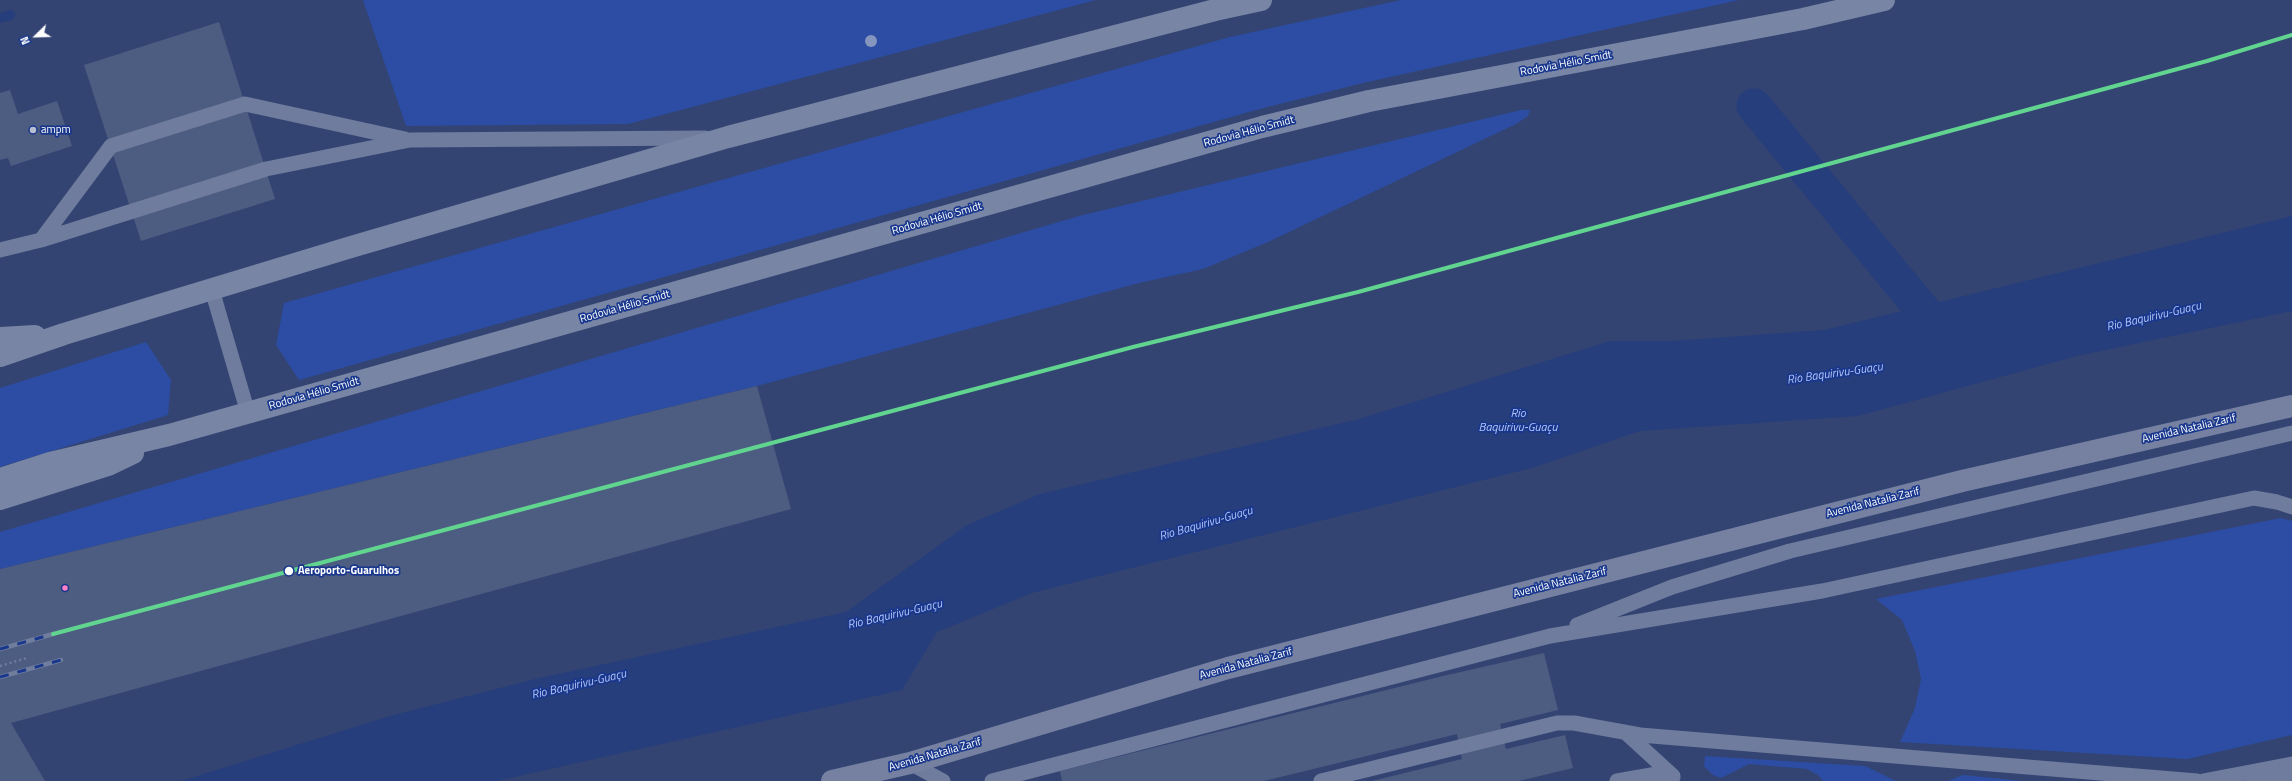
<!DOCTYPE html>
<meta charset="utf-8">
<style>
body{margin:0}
#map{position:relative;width:2292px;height:781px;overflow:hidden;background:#334472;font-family:"Titillium Web",sans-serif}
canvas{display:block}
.north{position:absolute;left:16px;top:16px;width:40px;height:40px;-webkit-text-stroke:3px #18378d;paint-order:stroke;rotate:247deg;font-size:11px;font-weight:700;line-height:16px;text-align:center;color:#fff}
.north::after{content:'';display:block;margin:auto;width:14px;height:18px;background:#fff;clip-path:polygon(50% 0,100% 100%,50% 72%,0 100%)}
</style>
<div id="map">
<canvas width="2292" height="781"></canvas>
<div class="north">N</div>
</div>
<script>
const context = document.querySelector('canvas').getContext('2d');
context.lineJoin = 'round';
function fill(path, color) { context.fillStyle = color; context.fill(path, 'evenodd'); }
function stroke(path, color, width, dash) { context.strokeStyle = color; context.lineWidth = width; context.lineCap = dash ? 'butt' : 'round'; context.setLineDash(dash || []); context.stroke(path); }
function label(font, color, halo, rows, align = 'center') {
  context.font = font + ' "Titillium Web",sans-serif'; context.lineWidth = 3.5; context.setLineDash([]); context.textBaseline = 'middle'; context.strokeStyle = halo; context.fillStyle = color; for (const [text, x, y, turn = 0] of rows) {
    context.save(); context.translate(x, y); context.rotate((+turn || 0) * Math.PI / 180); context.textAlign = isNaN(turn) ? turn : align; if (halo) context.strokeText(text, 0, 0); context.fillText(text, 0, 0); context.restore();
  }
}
const green = new Path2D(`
 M363,0H1096L628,124L406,126Z
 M1401,0H1739L1363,83L1256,110L299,380L276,345L284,303L1230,37Z
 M1521,110H1530L1528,116L1516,124L1268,242L1203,269L1139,283L757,386L0,569V532L1079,216Z
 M146,342L171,380L168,415L0,467V388Z
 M2281,518L2292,521V735L2187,759L1900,742L1915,708L1921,679L1915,651L1902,620L1876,599Z
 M1705,756L1865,766L1896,781H1823L1818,775L1807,769L1749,764L1721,778L1713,775L1704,766Z
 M1963,775L2022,781H2023H1948Z`);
const water = new Path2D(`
 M2292,216V311L2077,356L1858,416L1640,431L1532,468L1032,593L937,632L902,690L497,781H181L390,716L535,679L846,612L967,525L1040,494L1359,419L1610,341H1672L1824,330Z`);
const stream = new Path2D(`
 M0,18L10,15`);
const canal = new Path2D(`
 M1754,106L1950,343`);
const building = new Path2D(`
 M219,22L275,199L141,241L84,65Z
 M10,90L18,114L57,101L72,146L11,166L8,158L0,160V93Z
 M757,386L791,509L11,723L45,781H0V569Z
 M1544,653L1558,710L1500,724L1506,749L1565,735L1573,768L1519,781H1372L1462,759L1457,734L1264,781H1062L1060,771L1443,676Z`);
const path = new Path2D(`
 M0,666L27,658`);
const service = new Path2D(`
 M41,240L111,146L245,104L405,139
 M0,250L41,240L266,169L410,140L705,138
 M212,290L248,413
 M1577,625L1672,587L1790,551L2292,433
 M1625,732L1673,776
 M910,763L943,781
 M2252,780L2292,778
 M992,781L1550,636L1822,591L2254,498L2277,502L2292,507
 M1321,781L1557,723H1574L1640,735L2197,781
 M1617,781L1657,774L1673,777
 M2203,781L2292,764`);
const secondary = new Path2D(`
 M832,781L910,763L1228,668L1962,481L2292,406`);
const primary = new Path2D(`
 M0,338L35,336
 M0,356L64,334L351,247L728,137L1215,10L1261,0
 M0,479L50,463L169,435L1262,127L1369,101L1803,19L1884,0
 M0,499L108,465L133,453`);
const rail = new Path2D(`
 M0,649L53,634
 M0,677L61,660`);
const rail1 = new Path2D(`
 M53,634L1133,347L1358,292L2207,61L2292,35`);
const trees = [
 [871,41]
];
const markers = [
 [33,130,4,"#b8bece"],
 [289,571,5,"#fff"],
 [65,588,3.5,"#ff80c5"]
];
const streetNames = [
 ["Rodovia Hélio Smidt",1566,64,-11],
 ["Rodovia Hélio Smidt",1249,132,-15],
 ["Rodovia Hélio Smidt",937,219,-16],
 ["Rodovia Hélio Smidt",625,307,-16],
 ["Rodovia Hélio Smidt",314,394,-16],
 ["Avenida Natalia Zarif",2189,429,-13],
 ["Avenida Natalia Zarif",1873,503,-14],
 ["Avenida Natalia Zarif",1560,583,-14],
 ["Avenida Natalia Zarif",1246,664,-15],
 ["Avenida Natalia Zarif",935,755,-16]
];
const poiNames = [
 ["ampm",41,130]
];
const stopNames = [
 ["Aeroporto-Guarulhos",298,571]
];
const waterNames = [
 ["Rio Baquirivu-Guaçu",2154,317,-13],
 ["Rio Baquirivu-Guaçu",1835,374,-8],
 ["Rio",1518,414],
 ["Baquirivu-Guaçu",1518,428],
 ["Rio Baquirivu-Guaçu",1206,524,-16],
 ["Rio Baquirivu-Guaçu",895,615,-13],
 ["Rio Baquirivu-Guaçu",579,685,-13]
];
fill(green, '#2c4da3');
fill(water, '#273e7d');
stroke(stream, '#273e7d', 10);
stroke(canal, '#273e7d', 35);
fill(building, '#4d5c81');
stroke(path, '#6f7c9e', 2.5, [2, 3]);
stroke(service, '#6f7c9e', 15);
stroke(secondary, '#7681a2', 22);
stroke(primary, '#7985a5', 22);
stroke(rail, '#707d9d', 4.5);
stroke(rail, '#18378d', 3, [9]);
stroke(rail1, '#61d58f', 4);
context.fillStyle = '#8695bd';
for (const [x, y] of trees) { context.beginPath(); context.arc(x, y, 6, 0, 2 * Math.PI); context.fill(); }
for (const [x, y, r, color] of markers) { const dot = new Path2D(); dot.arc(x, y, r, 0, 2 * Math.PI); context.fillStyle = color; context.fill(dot); stroke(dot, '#18378d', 1.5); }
label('11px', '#fff', '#18378d', streetNames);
label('11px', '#fff', '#18378d', poiNames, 'left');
label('bold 11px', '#fff', '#18378d', stopNames, 'left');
label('italic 12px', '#b0c3f6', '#18378d', waterNames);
</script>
